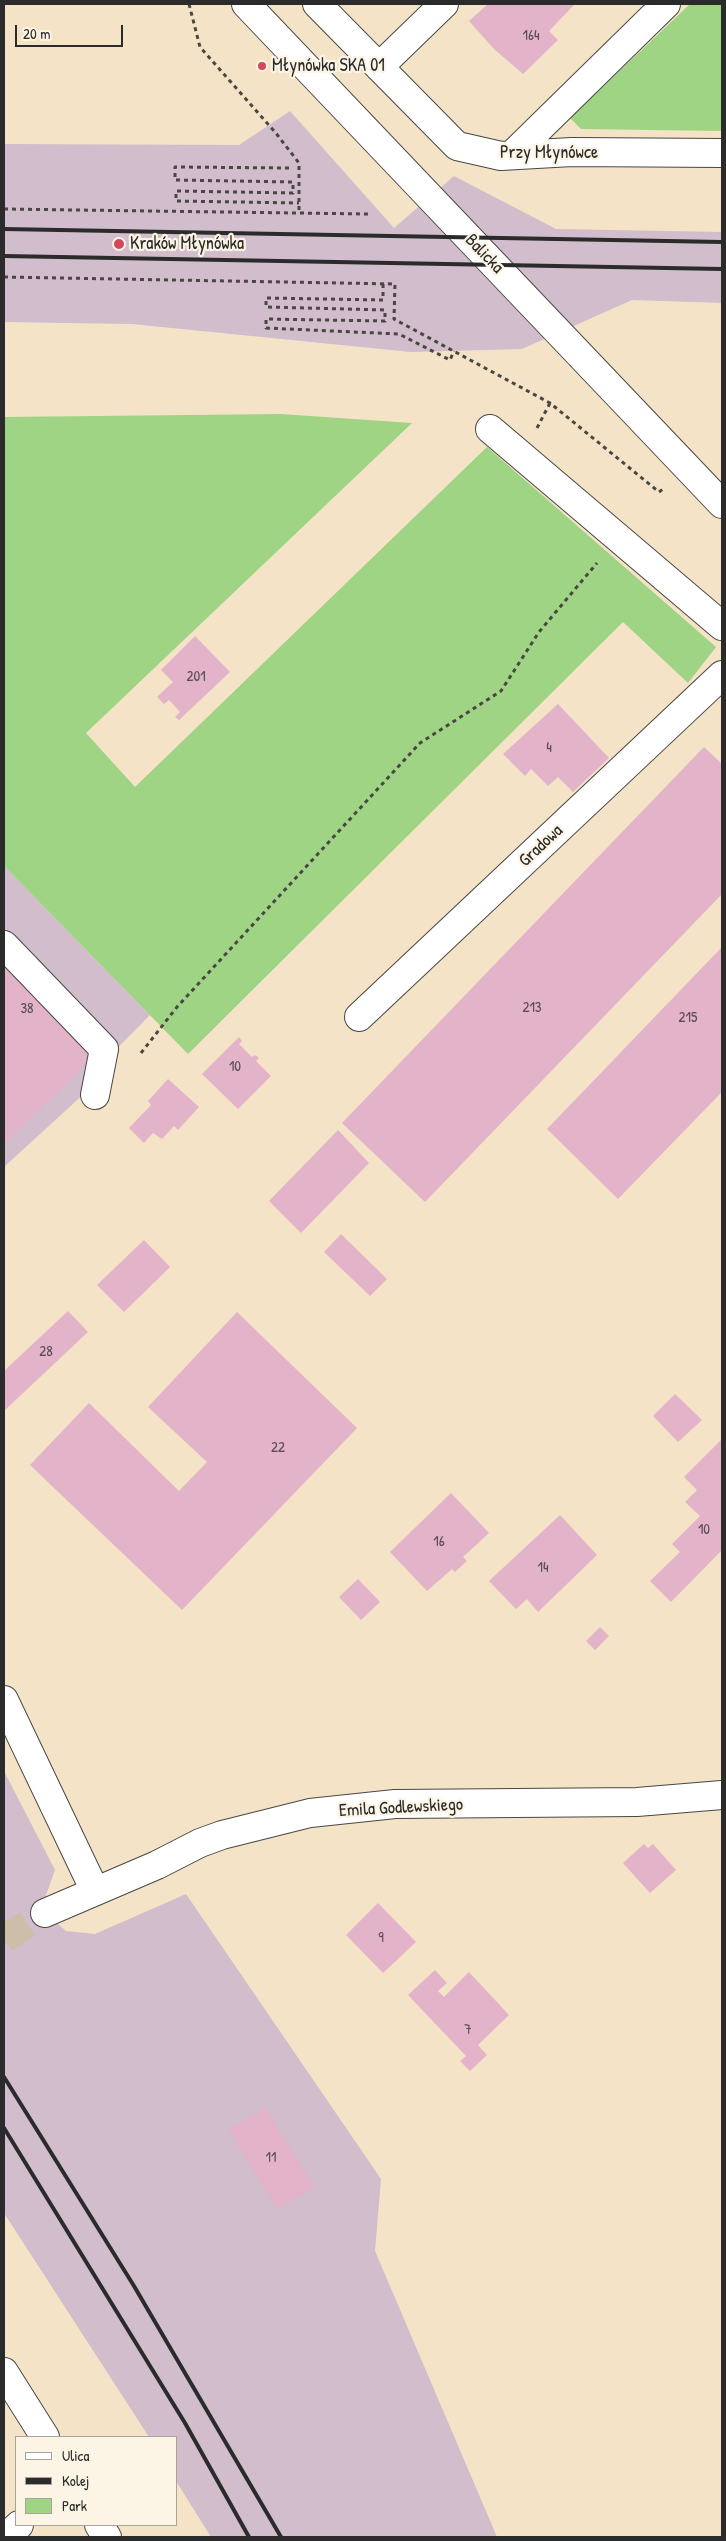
<!DOCTYPE html>
<meta charset="utf-8">
<style>
body{margin:0}
#map{position:relative;width:726px;height:2541px;overflow:hidden;background:#f4e3c7;font-family:"Patrick Hand",sans-serif}
canvas{display:block}
.frame{position:absolute;inset:0;border:5px solid #2b2b2b;pointer-events:none}
.legend{position:absolute;left:15px;top:2436px;width:162px;height:90px;box-sizing:border-box;background:#fcf5e5;border:1px solid #a8a49b;margin:0;padding:6px 9px;list-style:none;font-size:15px;color:#2b2b2b}
.legend li{display:flex;align-items:center;gap:10px;height:25px}
.legend b{width:25px;border:1px solid #a8a49b}
.scale{position:absolute;left:15px;top:25px;width:108px;height:22px;box-sizing:border-box;border:2px solid #2b2b2b;border-top:0;padding-left:6px;font-size:15px;line-height:18px;white-space:nowrap;color:#2b2b2b;-webkit-text-stroke:4px #fcf5e5;paint-order:stroke}
</style>
<div id="map">
<canvas width="726" height="2541"></canvas>
<div class="frame"></div>
<ul class="legend">
<li><b style="height:6px;background:#fff"></b>Ulica</li>
<li><b style="height:6px;background:#2b2b2b"></b>Kolej</li>
<li><b style="height:14px;background:#9fd485"></b>Park</li>
</ul>
<div class="scale">20 m</div>
</div>
<script>
const context = document.querySelector('canvas').getContext('2d');
context.lineJoin = 'round';
function fill(path, color) { context.fillStyle = color; context.fill(path, 'evenodd'); }
function stroke(path, color, width, dash) { context.strokeStyle = color; context.lineWidth = width; context.lineCap = dash ? 'butt' : 'round'; context.setLineDash(dash || []); context.stroke(path); }
function label(font, color, halo, rows, align = 'center') {
  context.font = font + ' "Patrick Hand",sans-serif'; context.lineWidth = 4.5; context.setLineDash([]); context.textBaseline = 'middle'; context.strokeStyle = halo; context.fillStyle = color; for (const [text, x, y, turn = 0] of rows) {
    context.save(); context.translate(x, y); context.rotate((+turn || 0) * Math.PI / 180); context.textAlign = isNaN(turn) ? turn : align; if (halo) context.strokeText(text, 0, 0); context.fillText(text, 0, 0); context.restore();
  }
}
const industrial = new Path2D(`
 M290,111L394,228L454,176L556,229L722,232V303L632,300L522,349L411,352L132,324L4,322V144L239,145Z
 M4,866L150,1015L87,1079V1091L4,1167Z
 M4,1771L55,1870L46,1895L45,1913L66,1931L95,1934L186,1894L381,2179L375,2251L497,2537H211L176,2481V2437H149L4,2213Z`);
const green = new Path2D(`
 M690,4H722V131L581,129L570,118Z
 M281,414L412,423L86,733L135,787L487,447L716,647L688,683L623,622L188,1054L4,866V417Z`);
const building = new Path2D(`
 M488,4L540,5L575,4L549,31L558,40L523,74L494,49L469,21Z
 M195,636L230,672L179,720L175,717L180,712L169,700L164,704L157,697L173,682L161,670Z
 M558,704L609,758L573,792L558,777L548,786L531,769L525,776L503,754Z
 M704,747L722,764V894L425,1202L342,1123Z
 M722,947V1092L618,1199L547,1129Z
 M4,961L95,1056L4,1144Z
 M239,1037L242,1041L239,1044L252,1057L255,1055L259,1058L256,1061L271,1076L238,1109L202,1074Z
 M168,1079L199,1107L178,1130L174,1126L162,1139L153,1133L144,1143L129,1128L151,1105L148,1101Z
 M338,1130L369,1163L301,1233L269,1201Z
 M341,1234L387,1279L370,1296L324,1252Z
 M144,1240L170,1267L124,1312L97,1285Z
 M68,1311L88,1332L4,1411V1371Z
 M237,1312L357,1428L182,1610L30,1465L89,1403L179,1491L207,1462L148,1407Z
 M675,1394L702,1420L678,1442L653,1416Z
 M722,1439V1550L671,1602L650,1581L680,1552L672,1544L700,1516L685,1502L697,1490L684,1477Z
 M451,1493L489,1533L463,1557L467,1561L455,1572L452,1569L427,1591L390,1552Z
 M560,1515L597,1555L538,1612L527,1599L516,1609L489,1581Z
 M358,1579L380,1602L361,1620L339,1597Z
 M600,1627L609,1636L595,1650L586,1641Z
 M644,1844L648,1848L653,1844L676,1870L650,1893L623,1863Z
 M378,1903L416,1942L383,1973L346,1935Z
 M435,1970L447,1983L438,1991L444,1997L469,1972L509,2015L478,2045L487,2055L470,2071L460,2061L466,2056L408,1995Z
 M265,2107L314,2187L277,2209L229,2130Z`);
const minorTunnel = new Path2D(`
 M4,1939L45,1913`);
const path = new Path2D(`
 M189,4L200,47L275,132L299,163V213
 M289,168L175,167V180L293,182V193L176,191V201L299,203
 M4,209L369,214
 M4,277L395,284L394,319L550,403L659,492L663,489
 M383,284V300L266,298V307L385,310V321L266,319V328L399,334L450,360L454,351
 M537,428L550,403
 M141,1053L177,1007L420,743L501,691L539,632L597,563`);
const minor = new Path2D(`
 M246,4L722,504
 M317,4L457,146L501,156L572,152L722,153
 M379,67L444,4
 M513,154L666,4
 M490,429L722,626
 M4,945L104,1049L95,1095
 M359,1017L722,675
 M4,1700L95,1891
 M45,1913L157,1865L200,1843L222,1835L310,1813L395,1804L637,1802L722,1795
 M4,2372L45,2437
 M99,2525L107,2537
 M6,2537L19,2525`);
const rail = new Path2D(`
 M4,229L722,242
 M4,256L722,269
 M4,2077L134,2286L281,2537
 M4,2128L185,2423L249,2537`);
const markers = [
 [262,66,5,"#d1495b"],
 [119,244,6,"#d1495b"]
];
const numberNames = [
 ["164",531,36],
 ["201",196,677],
 ["4",549,748],
 ["213",532,1008],
 ["38",27,1009],
 ["215",688,1018],
 ["10",235,1067],
 ["28",46,1352],
 ["22",278,1448],
 ["10",704,1530],
 ["16",439,1542],
 ["14",543,1568],
 ["9",381,1938],
 ["7",468,2030],
 ["11",271,2158]
];
const poiNames = [
 ["Młynówka SKA 01",272,66],
 ["Kraków Młynówka",130,244]
];
const streetNames = [
 ["Przy Młynówce",549,153],
 ["Balicka",484,254,46],
 ["Gradowa",541,846,-43],
 ["Emila Godlewskiego",401,1808,-3]
];
fill(industrial, '#d1bdcb');
fill(green, '#9fd485');
fill(building, '#e2b3c9');
stroke(minorTunnel, '#ccbea8', 28, [28, 14]);
stroke(minor, '#494742', 30);
stroke(path, '#494742', 3, [4, 4]);
stroke(minor, '#fff', 28);
stroke(rail, '#2b2b2b', 4);
for (const [x, y, r, color] of markers) { const dot = new Path2D(); dot.arc(x, y, r, 0, 2 * Math.PI); context.fillStyle = color; context.fill(dot); stroke(dot, '#fcf5e5', 2); }
label('15px', '#594d52', null, numberNames);
label('18px', '#2b2b2b', '#fcf5e5', poiNames, 'left');
label('18px', '#2b2b2b', '#fcf5e5', streetNames);
</script>
